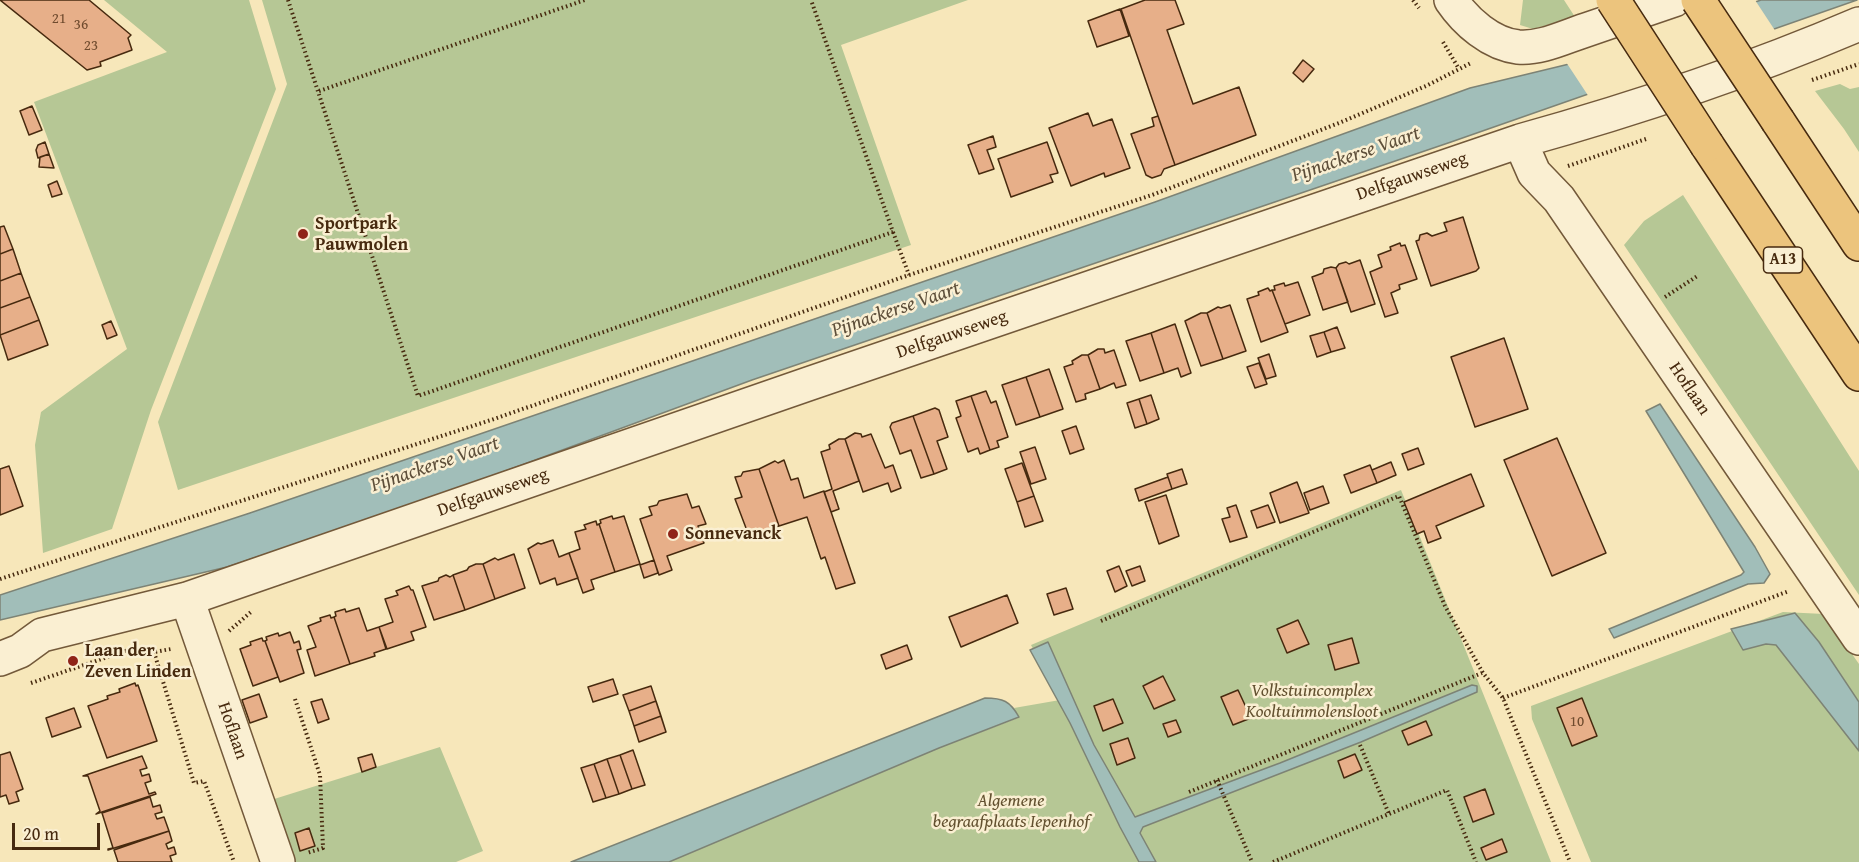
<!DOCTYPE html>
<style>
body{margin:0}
#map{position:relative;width:1859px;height:862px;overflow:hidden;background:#f7e7ba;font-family:"Gentium Book Plus",serif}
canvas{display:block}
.scale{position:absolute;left:12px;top:823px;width:88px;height:27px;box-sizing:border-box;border:3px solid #472a0f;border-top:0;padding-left:8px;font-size:18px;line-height:21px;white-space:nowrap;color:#472a0f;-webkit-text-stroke:4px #faefd2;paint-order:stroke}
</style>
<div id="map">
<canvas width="1859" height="862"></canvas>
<div class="scale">20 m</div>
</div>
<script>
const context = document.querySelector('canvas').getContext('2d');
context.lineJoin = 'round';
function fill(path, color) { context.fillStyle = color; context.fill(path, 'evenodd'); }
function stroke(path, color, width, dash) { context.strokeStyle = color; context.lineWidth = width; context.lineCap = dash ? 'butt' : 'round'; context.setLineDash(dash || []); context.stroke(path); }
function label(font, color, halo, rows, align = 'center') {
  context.font = font + ' "Gentium Book Plus",serif'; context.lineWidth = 5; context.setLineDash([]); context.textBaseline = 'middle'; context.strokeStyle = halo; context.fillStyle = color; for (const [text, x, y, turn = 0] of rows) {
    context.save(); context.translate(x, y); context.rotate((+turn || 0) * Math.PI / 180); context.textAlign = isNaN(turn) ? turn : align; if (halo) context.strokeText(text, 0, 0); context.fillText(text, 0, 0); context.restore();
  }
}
const green = new Path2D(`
 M104,0H249L276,89L151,410L112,529L43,553L35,445L41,412L127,349L34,102L167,52Z
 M262,0H968L841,45L911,245L178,490L158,422L287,84Z
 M1523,0H1564L1575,17L1533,29L1520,25Z
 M1840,84L1850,89L1859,87V152L1844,129L1815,91Z
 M1683,195L1859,471V595L1624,245L1644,221Z
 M1401,490L1551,862H669L939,748L1018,718L1014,708L1060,700L1031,645Z
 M1783,612L1824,614L1859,664V862H1591L1532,719L1531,706Z
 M440,747L483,851L456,862H294L271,800Z`);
const water = new Path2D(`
 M1761,0H1857L1451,142L752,380L408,507L227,567L0,620V595L250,513L1155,202L1470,88L1594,58Z
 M1660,404L1755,547L1770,574L1764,583L1748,584L1614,638L1609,629L1741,575L1744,572L1646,411Z
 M1795,613L1819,642L1859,702V751L1776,645L1766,644L1743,650L1731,629Z
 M1048,642L1094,745L1135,817L1280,763L1472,685L1477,686V692L1361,742L1143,827L1140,833L1156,862H1139L1120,827L1070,723L1030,650Z
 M985,698C1003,698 1010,701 1019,717L939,748L669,862H571Z`);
const pier = new Path2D(`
 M1752,0H1755L1776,32L1589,97L1566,62L1593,55Z`);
const building = new Path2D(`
 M0,0H89L131,35L128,38L132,50L100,62L101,66L87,70Z
 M1145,0H1175L1184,24L1167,30L1193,104L1239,87L1256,135L1175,165L1121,9Z
 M1120,9L1129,36L1097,47L1088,21Z
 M1303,60L1314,69L1303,82L1293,73Z
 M32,106L42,130L29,135L20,111Z
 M1088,113L1093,126L1112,119L1130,168L1105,177L1104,173L1071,186L1049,128Z
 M1158,116L1175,165L1164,169L1161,175L1152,178L1146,175L1131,134L1154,126L1152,118Z
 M993,136L996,147L987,150L994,169L979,174L968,145Z
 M45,142L49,154L38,158L36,150L38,145Z
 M1047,142L1058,173L1050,175L1053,182L1011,197L998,159Z
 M49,154L54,168L39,167L40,157Z
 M57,181L62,194L52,197L48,185Z
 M1463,217L1479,268L1476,271L1431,286L1416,241L1419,240L1420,235L1427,233L1432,236L1447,231L1444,223Z
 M4,226L13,249L0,254V227Z
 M1400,243L1401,246L1405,245L1417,279L1399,285L1400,289L1391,293L1398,313L1385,317L1370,272L1382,267L1378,255L1391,250L1390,247Z
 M13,249L21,273L0,281V254Z
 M1360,260L1375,304L1351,312L1336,268L1339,264L1346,262L1349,264Z
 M1331,267L1336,268L1348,302L1323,310L1312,277L1323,273L1324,269Z
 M21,273L30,297L0,308V281Z
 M1298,282L1310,315L1285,324L1272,290H1275L1274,286L1284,283L1285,286Z
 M1268,288L1270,291L1272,290L1288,332L1261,342L1247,299L1259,295L1258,292Z
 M30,297L39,320L0,335V308Z
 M1230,305L1246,351L1223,359L1207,313L1218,307L1221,308Z
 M1201,313H1207L1223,359L1201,366L1185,321Z
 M39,320L48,345L8,360L0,335Z
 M111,321L117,335L107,339L102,325Z
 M1175,324L1191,373L1181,377L1178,368L1164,373L1151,333Z
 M1337,327L1345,348L1331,352L1324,332Z
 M1324,332L1331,352L1317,357L1310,336Z
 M1151,333L1164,373L1140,381L1126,341Z
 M1504,338L1528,409L1475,427L1451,357Z
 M1098,349H1104L1105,353L1114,350L1126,385L1116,388L1114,383L1100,389L1088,355Z
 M1269,354L1276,376L1266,379L1258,358Z
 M1082,355H1088L1100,389L1085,394L1086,399L1076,402L1064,367L1073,364L1072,361Z
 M1259,363L1267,384L1255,388L1247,367Z
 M1049,369L1063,409L1040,417L1026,377Z
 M1026,377L1040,417L1016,425L1002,385Z
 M986,391L991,403L996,401L1008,437L997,441L999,447L990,450L971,396Z
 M1151,395L1159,419L1147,424L1139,399Z
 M971,396L990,450L980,454L978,448L968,452L956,418L961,416L956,401Z
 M1139,399L1147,424L1135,428L1127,403Z
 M935,408L939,410L948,437L937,441L947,469L934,474L913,416Z
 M913,416L934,474L921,478L911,450L900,454L890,427L892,423Z
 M1076,426L1084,449L1070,454L1062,431Z
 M855,433L861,434L862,437L871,434L885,468L893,465L901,488L891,492L888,483L863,492L845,439Z
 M1557,438L1606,553L1552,576L1504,460Z
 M839,439H845L859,481L833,491L839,509L831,512L824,492L832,489L821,452L830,449L829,445Z
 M1035,447L1046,479L1031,484L1020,452Z
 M1418,448L1424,464L1408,470L1402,454Z
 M784,460L791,480L798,478L804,498L824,491L855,583L836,589L825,557L821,559L807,517L779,526L759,469L775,461L778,463Z
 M1391,462L1396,475L1377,483L1372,470Z
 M1022,463L1034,496L1017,502L1005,469Z
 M1370,465L1377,483L1351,493L1344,475Z
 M9,466L23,506L0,515V469Z
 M759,469L779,526L749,536L735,499L742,497L735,477L741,476L743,472Z
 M1182,469L1187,484L1172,489L1167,474Z
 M1471,474L1484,506L1436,526L1441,538L1428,543L1424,531L1417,534L1404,502Z
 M1168,477L1172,489L1139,501L1135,489Z
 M1297,482L1309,513L1280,523L1270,493Z
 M1323,486L1329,503L1310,510L1304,493Z
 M687,494L692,508L699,506L706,524L698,526L704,543L667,556L672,570L659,575L640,519L652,515L649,507L657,505L659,501Z
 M1166,495L1179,536L1159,544L1145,502Z
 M1034,496L1043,521L1025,527L1017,502Z
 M1236,505L1247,537L1230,542L1222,519L1230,517L1227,508Z
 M1268,505L1275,522L1257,528L1251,511Z
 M612,516L613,519L624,516L640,564L615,572L599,524L601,523L600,520Z
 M596,521L597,525L599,524L615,572L591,580L594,589L583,593L569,553L580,549L575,532L586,529L584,525Z
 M553,540L559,557L569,553L578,578L557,585L555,578L540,584L528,549L538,543L541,544Z
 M514,554L525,588L495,599L483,564L495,558L498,560Z
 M654,560L658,573L644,578L640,565Z
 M476,564H483L495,599L465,610L453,575L467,570L469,567Z
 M1119,566L1127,586L1115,592L1107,571Z
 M1140,566L1145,581L1132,586L1126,571Z
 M446,575L450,577L453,575L465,610L434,620L422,586L438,581L439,578Z
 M409,586L411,590H413L426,627L411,632L414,640L387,649L379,627L393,622L385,599L398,595L396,591Z
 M1066,588L1073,609L1054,615L1047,594Z
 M1007,595L1018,623L961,647L949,617Z
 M359,608L367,631L379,627L386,649L374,653L375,656L350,664L334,617L336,616L335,612L345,609L346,612Z
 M330,615L331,618L334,617L350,664L315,676L307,650L316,647L308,626L321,621L320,618Z
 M1298,620L1309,644L1287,653L1277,629Z
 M290,632L294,643L299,641L301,649L297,650L304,673L280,682L265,641L267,640L266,637L278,633L279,636Z
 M262,638L263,641H265L278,677L253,686L240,649L251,645L250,642Z
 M1352,638L1359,663L1335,670L1328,645Z
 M907,645L912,659L886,669L881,655Z
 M1163,676L1175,700L1154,709L1143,686Z
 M613,679L618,694L593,702L588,687Z
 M135,683L136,686L138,685L157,741L107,758L88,706L108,699L107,696L120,692L119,689Z
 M651,686L666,732L656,701L629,711L623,695Z
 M1238,690L1251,718L1233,725L1221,697Z
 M259,694L267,717L250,723L242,700Z
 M1582,698L1597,736L1572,746L1557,708Z
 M322,699L329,719L318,723L311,702Z
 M1113,699L1123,723L1103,731L1094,706Z
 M656,701L661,716L634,726L629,711Z
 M74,708L81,727L52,737L46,718Z
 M661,716L666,732L639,742L634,726Z
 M1176,720L1181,732L1168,737L1163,724Z
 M1426,721L1432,735L1408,745L1402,731Z
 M1128,738L1135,758L1117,765L1110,744Z
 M633,750L645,785L632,789L620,755Z
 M10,752L23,789L16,792L19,801L9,804L6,795L0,797V755Z
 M372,754L376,767L362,772L358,758Z
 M1355,754L1362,770L1344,778L1338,761Z
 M620,755L632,789L619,794L607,759Z
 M142,756L147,768L140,770L142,776L149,774L151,781L145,783L149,794L155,792L156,794L96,814L100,811L88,776H83Z
 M607,759L619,794L606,798L594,764Z
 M594,764L606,798L593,802L581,768Z
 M1485,789L1494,814L1473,822L1464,797Z
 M150,797L153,807L160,805L162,812L155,814L157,819L164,817L169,831L108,850V849L113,848L102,813Z
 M309,828L315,846L300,851L295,833Z
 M169,831L172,841L166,844L168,849L174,847L176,854L170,856L172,862H118L114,850Z
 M1502,839L1507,852L1486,860L1481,848Z`);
const path = new Path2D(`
 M288,0L418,396L893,232L811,0
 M1413,0L1419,8
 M1443,42L1459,69
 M1812,80L1859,64
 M319,91L585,0
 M1568,166L1646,139
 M893,232L909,275
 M1665,297L1699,275
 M0,579L491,420L909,275L1152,195L1339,123L1426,86L1471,63
 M1101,621L1399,496L1445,606L1483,673L1503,698L1570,862
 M229,631L251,612
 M154,652L194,783L204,781L234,862
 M31,683L131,649L154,652L171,649
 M1503,698L1789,591
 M295,699L320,775L323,848L307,853
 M1360,745L1389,814
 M1217,780L1252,862
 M1189,792L1482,673
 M1273,862L1447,790L1476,862`);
const minor = new Path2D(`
 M1451,0C1466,22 1491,44 1518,47C1541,49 1564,37 1586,30C1615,20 1645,10 1674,0
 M1520,141L1534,173L1559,199L1859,638
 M187,599L278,862
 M0,659L20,651L42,635L187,599L808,384L1520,141C1635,109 1749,71 1859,24`);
const highway = new Path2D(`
 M1778,121L1859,244
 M1707,145L1859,374`);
const highwayBridge = new Path2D(`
 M1613,0L1707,145
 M1698,0L1778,121`);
const markers = [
 [303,234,6,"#8f2418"],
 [673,534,6,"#8f2418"],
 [73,661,6,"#8f2418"]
];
const numberNames = [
 ["21",59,19],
 ["36",81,25],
 ["23",91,46],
 ["10",1577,722]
];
const shields = [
 [1783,260,39]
];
const shieldNames = [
 ["A13",1783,260]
];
const streetNames = [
 ["Delfgauwseweg",1412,177,-19],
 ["Delfgauwseweg",952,335,-19],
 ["Hoflaan",1689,389,56],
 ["Delfgauwseweg",493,493,-19],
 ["Hoflaan",232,731,71]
];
const poiNames = [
 ["Sportpark",315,224],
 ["Pauwmolen",315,245],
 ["Sonnevanck",685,534],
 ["Laan der",85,651],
 ["Zeven Linden",85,672]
];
const parkNames = [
 ["Volkstuincomplex",1312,691],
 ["Kooltuinmolensloot",1312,712],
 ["Algemene",1011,801],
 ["begraafplaats Iepenhof",1011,822]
];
const waterNames = [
 ["Pijnackerse Vaart",1356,155,-19],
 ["Pijnackerse Vaart",896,310,-19],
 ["Pijnackerse Vaart",435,465,-19]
];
fill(green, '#b6c795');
fill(water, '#a1beb9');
stroke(water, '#7d8375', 1.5);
fill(pier, '#f7e7ba');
fill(building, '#e7af89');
stroke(building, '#472a0f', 1.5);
stroke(minor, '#73593a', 36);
stroke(highway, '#472a0f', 36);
stroke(path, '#472a0f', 4, [1.5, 3]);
stroke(minor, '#faefd2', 33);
stroke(highway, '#ecc47d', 33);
stroke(highwayBridge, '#472a0f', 36, []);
stroke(highwayBridge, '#ecc47d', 33);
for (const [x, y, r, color] of markers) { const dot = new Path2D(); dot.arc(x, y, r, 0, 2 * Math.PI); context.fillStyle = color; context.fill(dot); stroke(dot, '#faefd2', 2); }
label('15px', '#6f4b2e', null, numberNames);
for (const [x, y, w] of shields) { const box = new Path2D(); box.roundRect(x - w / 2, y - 13, w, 26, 4.5); context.fillStyle = '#faefd2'; context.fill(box); stroke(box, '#472a0f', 1.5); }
label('bold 16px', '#472a0f', null, shieldNames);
label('18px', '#472a0f', '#faefd2', streetNames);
label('bold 18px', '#472a0f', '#faefd2', poiNames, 'left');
label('italic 18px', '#635130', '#faefd2', parkNames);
label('italic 20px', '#5e4f3a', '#faefd2', waterNames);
</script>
